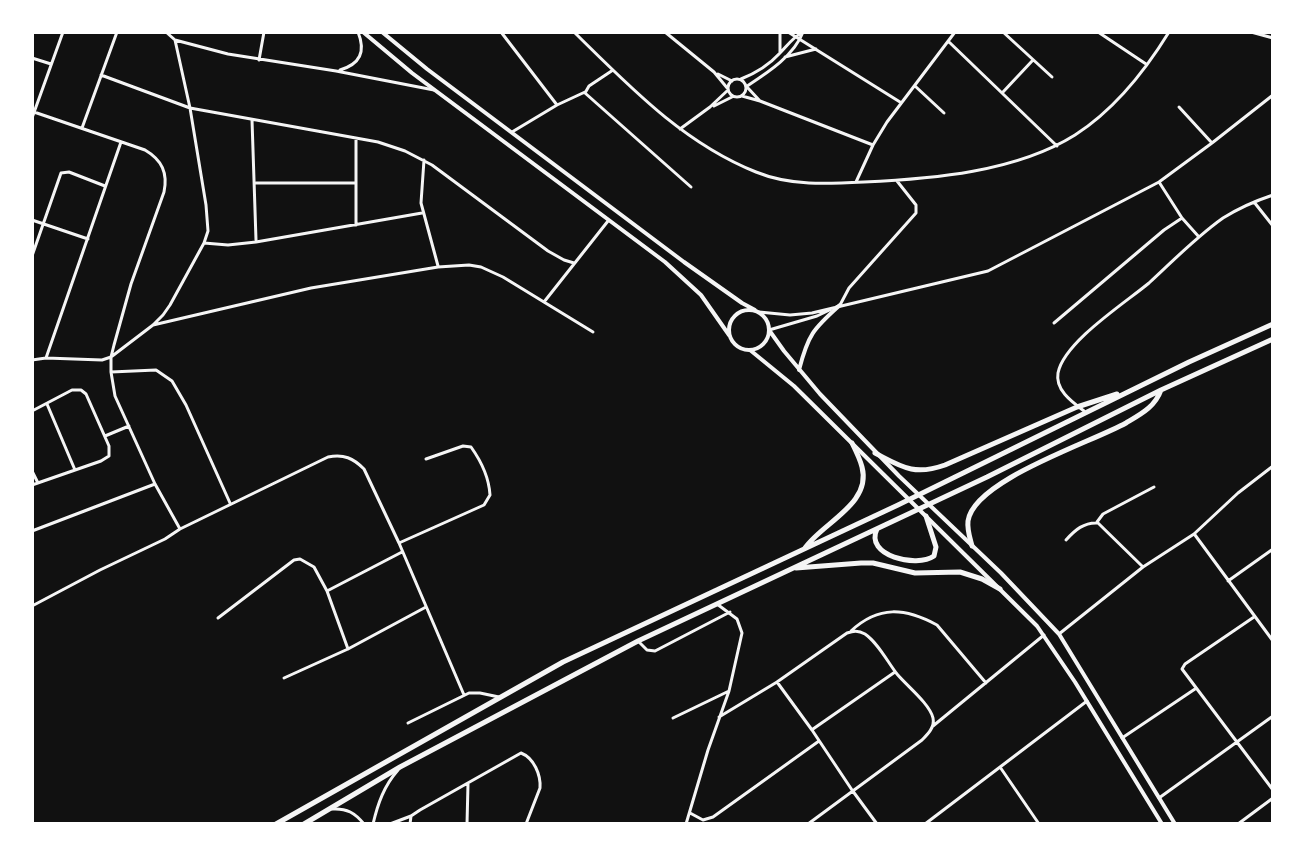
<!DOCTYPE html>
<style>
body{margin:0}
#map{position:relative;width:1305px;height:856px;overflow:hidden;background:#111;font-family:"Varela Round",sans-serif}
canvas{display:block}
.frame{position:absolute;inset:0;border:34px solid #fff;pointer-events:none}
</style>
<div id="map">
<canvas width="1305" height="856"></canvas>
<div class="frame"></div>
</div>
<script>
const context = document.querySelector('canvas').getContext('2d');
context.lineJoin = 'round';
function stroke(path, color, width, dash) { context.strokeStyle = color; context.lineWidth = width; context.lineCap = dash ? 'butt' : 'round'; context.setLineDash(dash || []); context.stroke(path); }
const minor = new Path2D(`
 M166,32L175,40L228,54L336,71L434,90
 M501,32L557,105L585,92
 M574,32C629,86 683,143 756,172C790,186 827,184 864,182C932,179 1016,172 1075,135C1114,110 1145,71 1169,32
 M665,32L714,72L728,89
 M788,32L900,102
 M1003,32L1052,77
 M1098,32L1146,64
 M1251,32L1273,38
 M948,41L1057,146
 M780,52V32
 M785,57L816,49
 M32,58L51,64
 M259,60L264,32
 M340,70C360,64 366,52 358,32
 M613,70L589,86L585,93L691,187
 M718,74L732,81
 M101,75L190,108L378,142L405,151L432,165L548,251L564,260L574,263
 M728 88a9 9 0 1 1 18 0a9 9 0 1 1-18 0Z
 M741,79C756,73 768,66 779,54C787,46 793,37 803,32
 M747,86C767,73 794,56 803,32
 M915,86L944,113
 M747,87L760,101
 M1003,92L1033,60
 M742,96L760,101L873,145
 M714,106L732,97
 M1179,107L1212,143L1273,95
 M32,118L63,32
 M252,120L256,240
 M82,128L117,32
 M680,129L710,107L728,90
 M512,132L557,105
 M356,140V225
 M424,160L421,203L438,266
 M856,182L873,145L887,122L955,32
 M1159,182L1182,218
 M256,183H356
 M1254,202L1273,226
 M32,220L88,239
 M204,243L228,245L256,242L422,213
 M32,256L61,173L69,172L105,186
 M544,302L608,221
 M759,312L790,315L812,313L988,271L1159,182L1212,143
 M1054,323L1164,230L1182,218L1199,237
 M153,325L311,288L438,267L469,265L481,267L503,277L593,332
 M769,330L817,316L840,305L849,288L916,213V205L897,181
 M46,358L121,142
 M32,360L46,358L102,360L111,357L153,325L163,315L170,305L204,243L208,231L206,205L190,108L175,40
 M111,372L156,370L172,381L186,405L230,503
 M47,404L75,470
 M32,411L72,390H81L86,394L109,446V456L101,461L32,485
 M1084,411C1072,402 1055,390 1058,373C1064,342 1125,303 1149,283C1173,261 1196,237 1223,218C1239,208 1255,201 1273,195
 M105,436L129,426
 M32,471L38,483
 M180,529L328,457C344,454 353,458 364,469L399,543L464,695
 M32,531L155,484
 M1195,535L1273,641
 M1066,540C1075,530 1084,522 1098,523
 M399,543L484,505L490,495C489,478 481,461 471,447L463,446L426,459
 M1143,567L1097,522L1103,514L1154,487
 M1228,581L1273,549
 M327,591L402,552
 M32,606L100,570L165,539L180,529L155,484L115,396L111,372V357L114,345L131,284L164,192C168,173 162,160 145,150L34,112
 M1254,617L1185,664L1182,669L1273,790
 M218,618L294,560L300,559L314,567L327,591L348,649
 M851,631C879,605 905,608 937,625L986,683
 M1059,634L1143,567L1194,534L1238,493L1273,466
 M639,642L647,650L655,651L730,612
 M284,678L348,649L426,607
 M777,682L812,730L852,790L877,824
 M719,717L777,682L847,633C853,631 858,630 865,634C878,643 887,661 897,674C906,685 930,704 933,718C935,727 928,734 922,740L808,824
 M673,718L729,691
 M408,723L469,693H480L499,697
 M933,726L1044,635
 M813,729L895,672
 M1122,738L1195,689
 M1000,767L1039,824
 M1159,798L1273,716
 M332,809C347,808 355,813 364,824
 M690,813L703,820L713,817L819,741
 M373,824C378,803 384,786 398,770
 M390,824L411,816
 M410,824L411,816L420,810L521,753C534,758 541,775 540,788L526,824
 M467,824L468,784
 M686,824L708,750L729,691L742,633L737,619L717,604
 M925,824L1087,701
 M1238,824L1273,798`);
const secondary = new Path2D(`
 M363,32L412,73L665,262L701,295L729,335
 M382,32L427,69L684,262L742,303L755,310
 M729 330a20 20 0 1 1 40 0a20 20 0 1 1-40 0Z
 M769,330L784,351L820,394L899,476L1001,573L1059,634L1175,824
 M750,350L794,386L1037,626L1075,682L1162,824
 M799,370C808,335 813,329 840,305`);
const trunk = new Path2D(`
 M875,453C902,467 914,476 945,465L1077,407L1117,394
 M877,529C864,556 917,568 934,556L936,547L926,516
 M972,546C970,538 967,530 968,521C974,480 1090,443 1126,423C1141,414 1155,407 1161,390
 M805,548C822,523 872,504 862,467C860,459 856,451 852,443
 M796,568L861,563H873L915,573L960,572L982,579L1000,589
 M276,824L563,662L898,505L1189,362L1273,324
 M304,824L400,767L638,641L987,477L1161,390L1273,339`);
stroke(minor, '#f5f5f5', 3);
stroke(secondary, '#f5f5f5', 4);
stroke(trunk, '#f5f5f5', 5);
</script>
